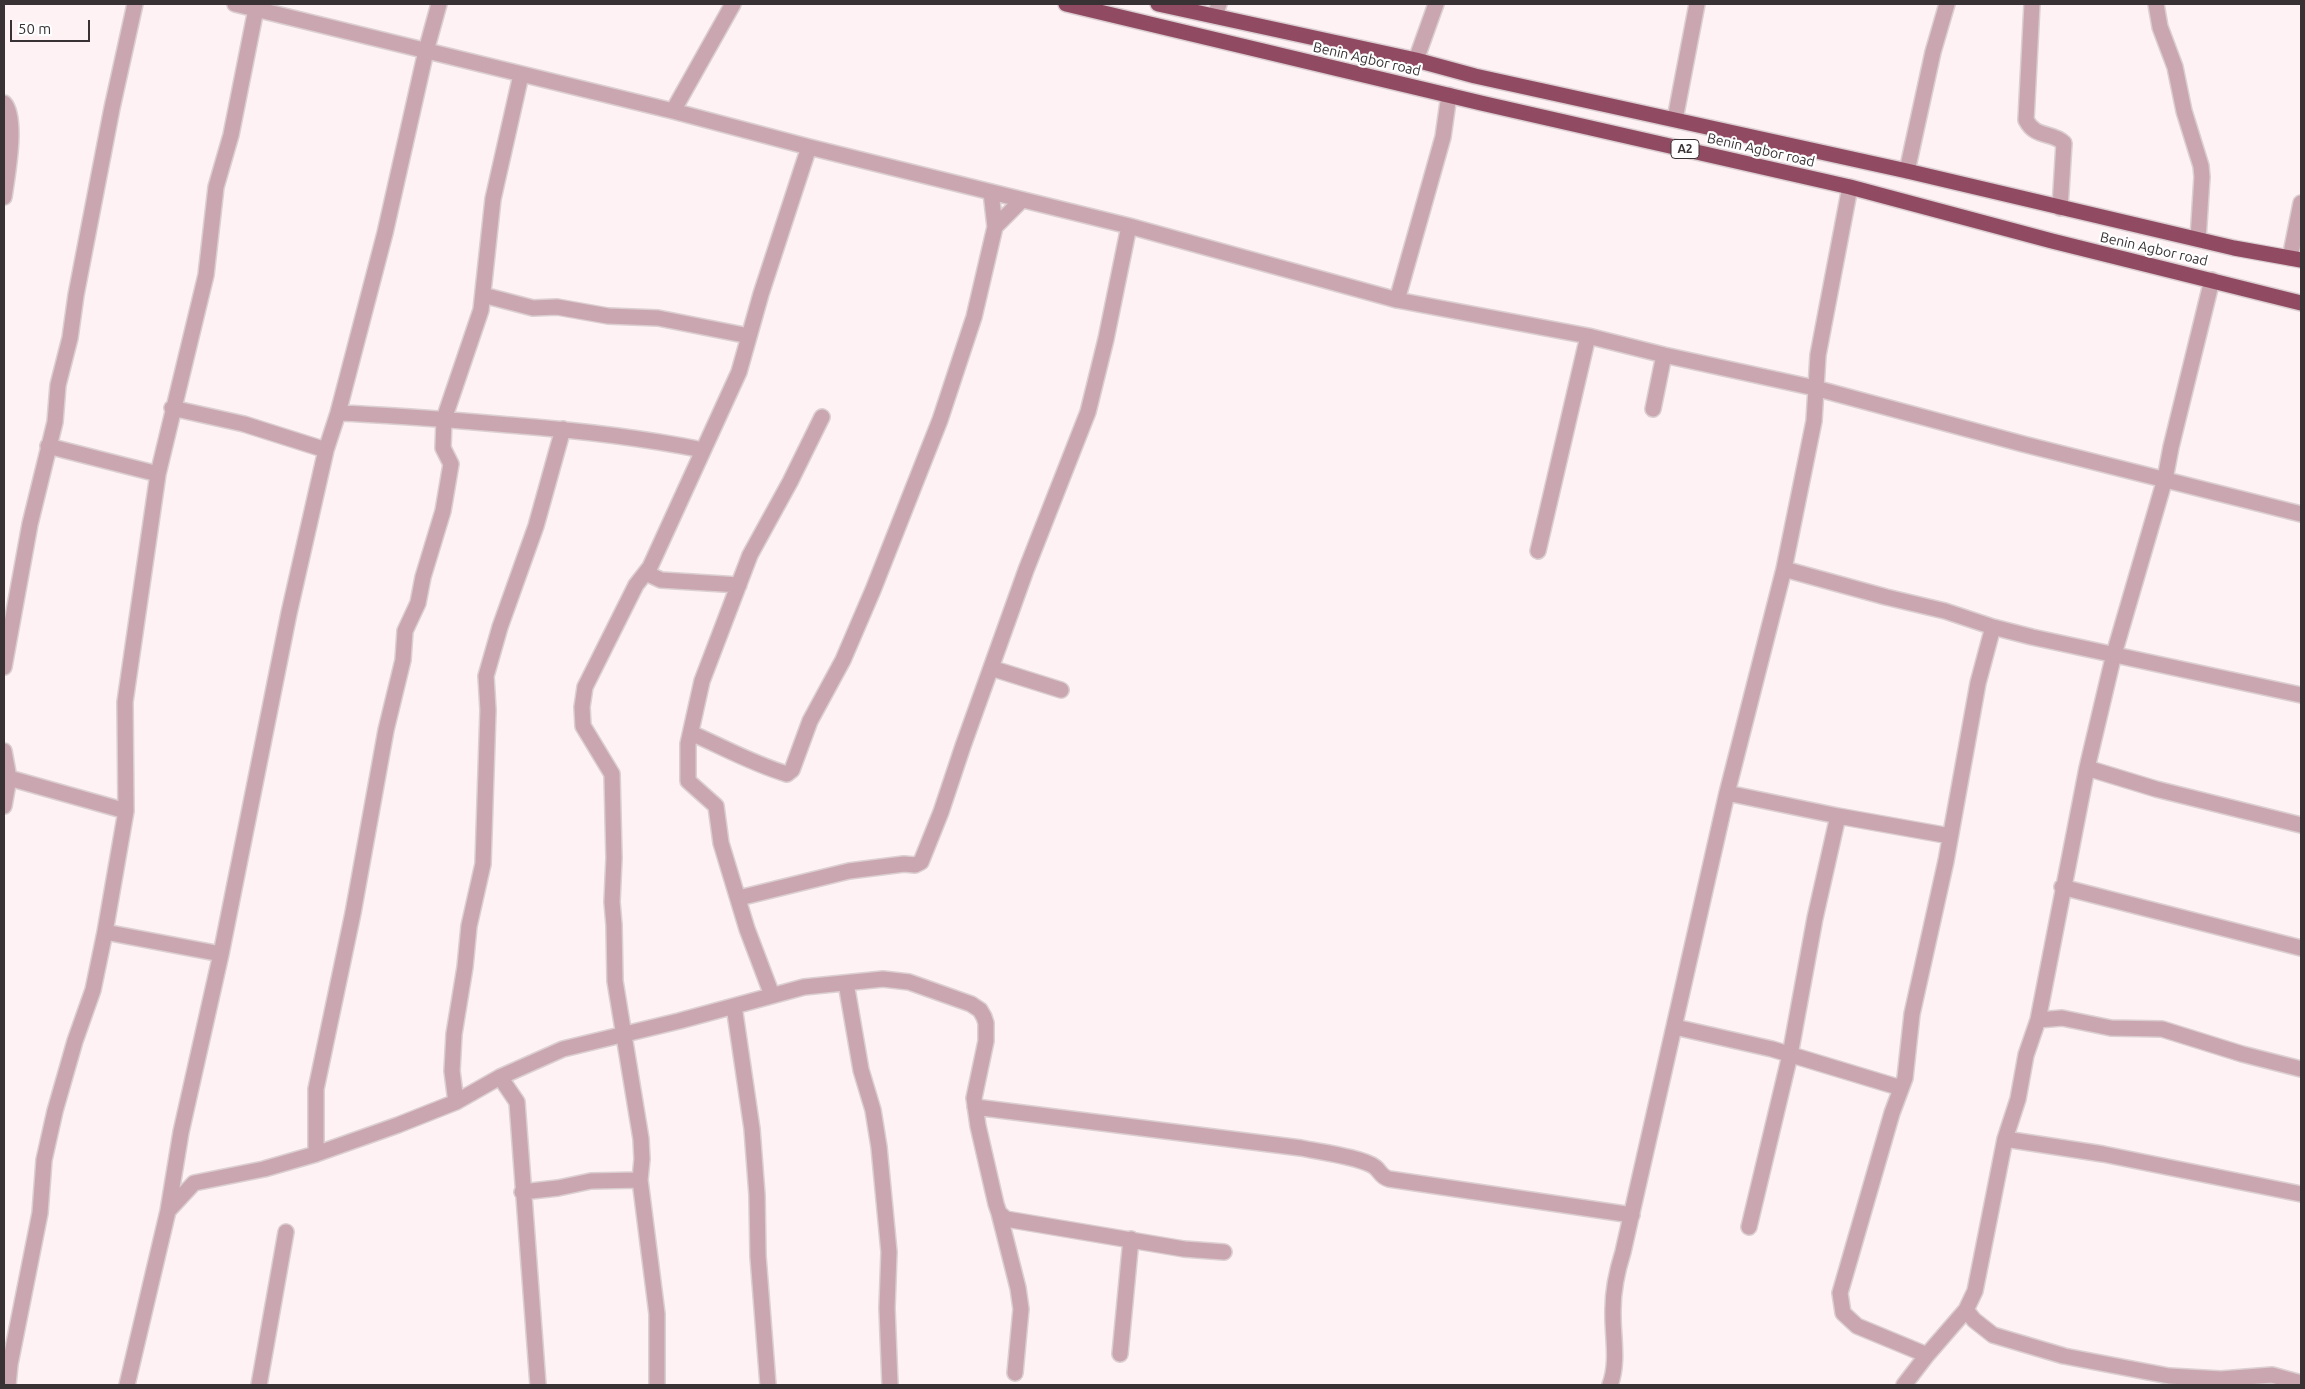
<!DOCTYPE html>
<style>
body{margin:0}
#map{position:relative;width:2305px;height:1389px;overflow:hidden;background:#fff2f5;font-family:Ubuntu,sans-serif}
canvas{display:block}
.frame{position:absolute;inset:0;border:5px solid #383234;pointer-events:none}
.scale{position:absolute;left:10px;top:20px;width:80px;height:22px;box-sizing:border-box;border:2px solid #383234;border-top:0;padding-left:6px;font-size:15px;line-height:18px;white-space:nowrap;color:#383234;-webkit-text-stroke:4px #fff;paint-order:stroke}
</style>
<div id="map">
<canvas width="2305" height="1389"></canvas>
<div class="frame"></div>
<div class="scale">50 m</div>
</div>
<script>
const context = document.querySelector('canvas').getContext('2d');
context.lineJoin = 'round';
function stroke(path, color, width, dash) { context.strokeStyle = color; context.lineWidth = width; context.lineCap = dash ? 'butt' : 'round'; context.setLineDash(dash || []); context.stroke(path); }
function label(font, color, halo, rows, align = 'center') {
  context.font = font + ' Ubuntu,sans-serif'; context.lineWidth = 4.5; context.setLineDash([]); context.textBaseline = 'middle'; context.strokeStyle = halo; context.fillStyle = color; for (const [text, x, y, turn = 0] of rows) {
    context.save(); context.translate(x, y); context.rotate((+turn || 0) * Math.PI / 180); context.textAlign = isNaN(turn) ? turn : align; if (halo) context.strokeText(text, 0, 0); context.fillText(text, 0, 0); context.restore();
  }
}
const minor = new Path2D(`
 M235,4L673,111L809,147L1129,226L1397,300L1588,336L1664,355L1815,388L2023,444L2301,514
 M2032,4L2026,120C2036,139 2051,131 2064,143L2060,208
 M2156,4L2160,27L2175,67L2184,111L2201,166L2202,177L2198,239
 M1215,16L1219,4
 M1416,60L1436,4
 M4,103C18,118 7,176 4,197
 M673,111L733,4
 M1675,119L1697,4
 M1907,171L1933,52L1947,4
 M1850,187L1818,355L1814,421L1784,569L1886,597L1945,611L1993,627L2032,637L2301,695
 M995,227L1022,200
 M2290,258L2301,203
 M483,295L533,308L557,307L608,316L658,318L749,336
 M1397,300L1443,137L1449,95
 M172,408L244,424L326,450
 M1653,409L1664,355
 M338,413C396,415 452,420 510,425C574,430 639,437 703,450
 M48,446L158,474
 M1538,551L1588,336
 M1784,569L1727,793L1838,816L1950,836
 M646,573L661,580L739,585
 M4,667L30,524L55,422L58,385L70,338L76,295L112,108L135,4
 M991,668L1061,690
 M691,733C723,747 753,764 787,774L792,770L810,721L843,660L873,590L940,420L974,317L995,227L991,192
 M4,751L9,778L4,806
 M2087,768L2156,789L2301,825
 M9,778L126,811
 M2062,887L2301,948
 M739,898L849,871L904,864L915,865L921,862L941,812L963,746L1026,570L1088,412L1106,339L1129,226
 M105,932L221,954
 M846,983L861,1070L873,1110L879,1147L889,1252L887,1308L890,1385
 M772,995L747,929L721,843L716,806L688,781V744L702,681L750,555L790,482L822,417
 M734,1006L752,1129L757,1195L758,1256L768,1385
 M2038,1020L2062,1018L2111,1028L2162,1029L2242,1054L2301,1069
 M1675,1027L1772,1049L1901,1088
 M500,1077L563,1049L679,1021L804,987L883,979L909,982L971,1004L980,1010L984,1017L986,1023V1041L974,1098L978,1126L996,1204L999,1213L1006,1219L1184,1249L1224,1252
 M456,1102L452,1071L454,1034L465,967L469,926L483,864L488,710L486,676L500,627L536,526L563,429
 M975,1107L1301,1148C1319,1152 1361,1157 1375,1167C1381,1172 1381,1177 1389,1179L1632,1215
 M2005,1139L2103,1154L2301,1194
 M316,1154V1089L353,913L386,730L403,660L405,631L418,603L423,577L443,511L451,464L443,448L444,419L481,310L493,199L521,75
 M640,1180L657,1314V1385
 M522,1192L558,1188L591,1181L640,1180L642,1159L641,1139L615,981L614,925L612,902L614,858L612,774L583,726L582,707L585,687L636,585L650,567L739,372L761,294L809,147
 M168,1211L194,1183L264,1169L316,1154L398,1125L456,1102L500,1077L517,1102L538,1385
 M999,1213L1018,1288L1021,1309L1015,1373
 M1749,1227L1790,1055L1815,918L1838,816
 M1966,1310L1974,1320L1993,1335L2064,1356L2169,1376L2221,1379L2272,1375L2301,1383
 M1120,1354L1131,1239
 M1927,1355L1857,1326L1843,1313L1840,1293L1892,1113L1905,1078L1912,1014L1946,861L1978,683L1993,627
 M8,1385L10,1364L40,1213L44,1160L55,1111L75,1041L93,990L105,932L126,811L125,702L158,474L206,275L216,187L231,135L256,9
 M127,1385L168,1211L181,1132L221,954L289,613L326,450L338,413L385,233L426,51L439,4
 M259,1385L286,1232
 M1610,1385C1619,1361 1612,1334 1613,1309C1613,1289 1617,1271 1623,1252L1727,793
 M1904,1385L1927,1355L1966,1310L1975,1291L2005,1139L2018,1099L2026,1055L2038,1020L2087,768L2114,654L2165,479L2171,447L2212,280`);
const highway = new Path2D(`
 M1066,4L1481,103L1850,187L2052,241L2301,303
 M1158,4L1416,60L1475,76L1907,171L2234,248L2301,260`);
const shields = [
 [1685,149,28]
];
const shieldNames = [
 ["A2",1685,149]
];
const streetNames = [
 ["Benin Agbor road",1367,59,13],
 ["Benin Agbor road",1761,150,13],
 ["Benin Agbor road",2154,249,13]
];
stroke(minor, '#dbcfd2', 18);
stroke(highway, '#dbcfd2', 18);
stroke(minor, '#caa7b0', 15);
stroke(highway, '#904b63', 15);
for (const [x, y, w] of shields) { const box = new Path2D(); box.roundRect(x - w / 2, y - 9.5, w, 19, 4); context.fillStyle = '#fff'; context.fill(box); stroke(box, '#383234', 1); }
label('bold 12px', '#383234', null, shieldNames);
label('14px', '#383234', '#fff', streetNames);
</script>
